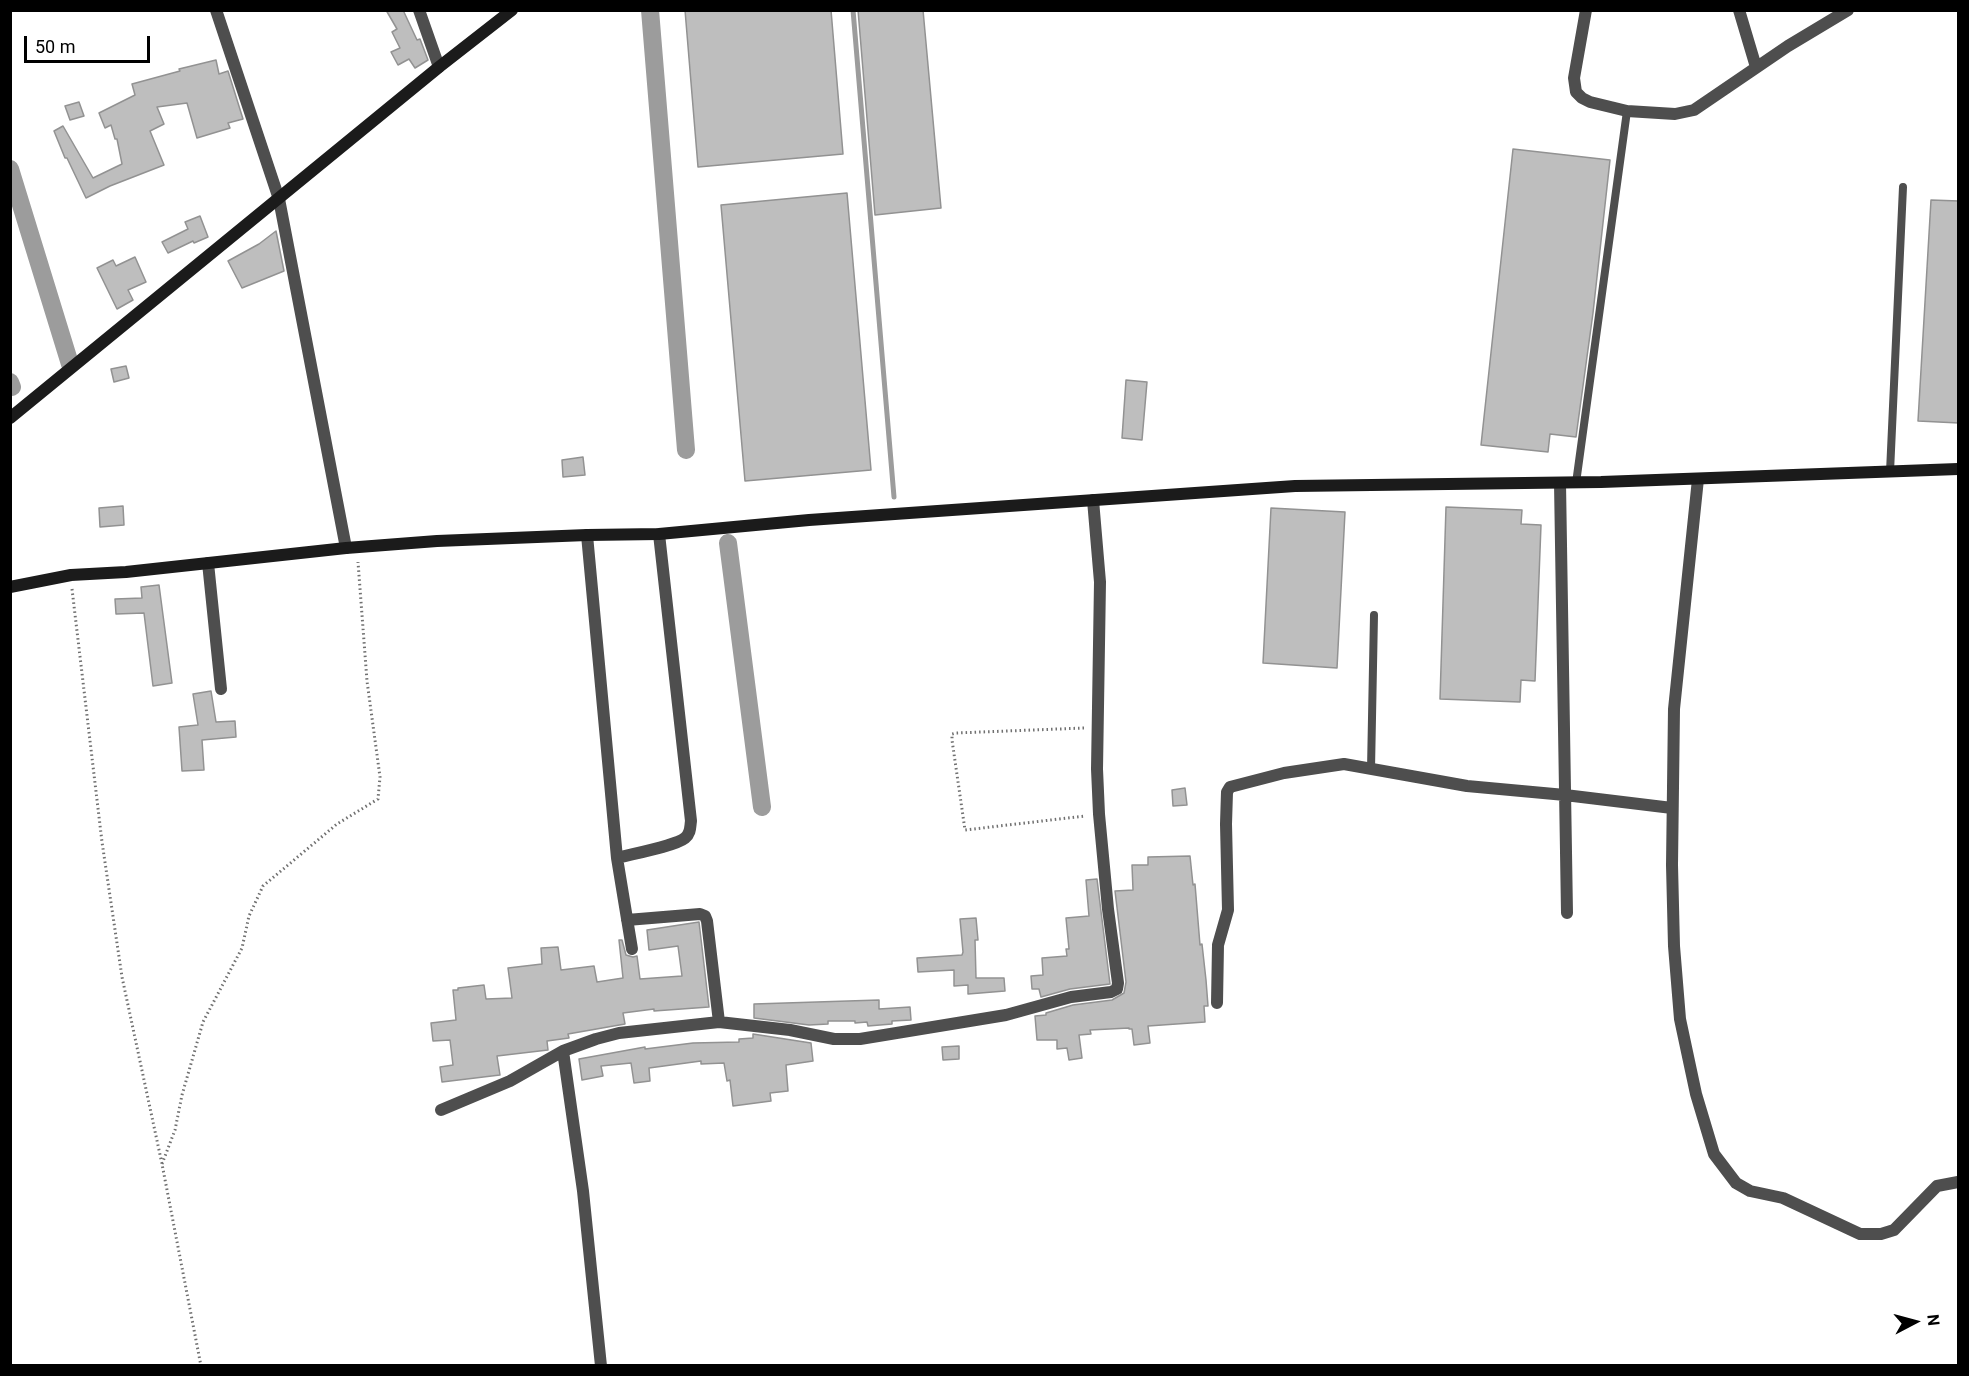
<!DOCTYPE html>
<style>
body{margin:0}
#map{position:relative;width:1969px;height:1376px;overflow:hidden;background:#fff;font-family:Roboto,sans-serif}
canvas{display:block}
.frame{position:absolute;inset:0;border:12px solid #000;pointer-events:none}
.north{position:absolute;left:1885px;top:1292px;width:60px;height:60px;-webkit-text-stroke:4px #fff;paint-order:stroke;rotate:84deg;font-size:16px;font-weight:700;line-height:24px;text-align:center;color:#000}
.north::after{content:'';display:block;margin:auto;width:21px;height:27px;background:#000;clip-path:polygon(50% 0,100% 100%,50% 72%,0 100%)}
.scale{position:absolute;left:24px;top:36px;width:126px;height:27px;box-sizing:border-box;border:3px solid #000;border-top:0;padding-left:8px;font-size:18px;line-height:21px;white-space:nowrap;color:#000;-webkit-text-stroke:4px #fff;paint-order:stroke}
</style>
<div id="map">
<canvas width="1969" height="1376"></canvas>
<div class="frame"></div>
<div class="north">N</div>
<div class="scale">50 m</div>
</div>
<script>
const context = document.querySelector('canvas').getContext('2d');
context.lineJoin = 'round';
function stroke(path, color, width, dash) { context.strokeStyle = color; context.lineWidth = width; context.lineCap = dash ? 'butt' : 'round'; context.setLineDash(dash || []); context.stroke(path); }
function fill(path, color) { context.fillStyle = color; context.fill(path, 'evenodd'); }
const stream = new Path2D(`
 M853,10L894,497`);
const canal = new Path2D(`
 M650,10L686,450
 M10,169L70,364
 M10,382L12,387
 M728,543L762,807`);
const building = new Path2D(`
 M386,10H403L417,40L420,39L428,60L415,68L409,59L398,65L391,52L400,48L392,32L397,29Z
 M685,10H831L843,154L698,167Z
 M858,10H923L941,208L875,215Z
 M216,60L219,74L228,71L243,119L228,123L230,128L197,138L187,103L157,107L164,124L150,131L164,165L110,186L86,198L67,158H65L54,131L63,126L93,178L122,164L117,139H115L111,125L105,128L99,113L135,95L132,84L180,71L179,69Z
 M79,102L84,116L70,120L65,106Z
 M1513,149L1610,160L1593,313L1576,437L1550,434L1548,452L1481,445Z
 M847,193L871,470L745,481L721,205Z
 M1931,200L1959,201V423L1918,421Z
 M200,216L208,237L194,243L193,241L168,253L162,242L188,229L185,222Z
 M276,231L284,271L242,288L228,261L259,244Z
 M135,257L146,282L128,290L133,300L117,309L97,268L113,260L116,266Z
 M126,366L129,378L114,382L111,369Z
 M1126,380L1147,382L1142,440L1122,438Z
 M583,457L585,475L563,477L562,460Z
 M123,506L124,525L100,527L99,508Z
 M1446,507L1522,510L1521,524L1541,525L1535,681L1521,680L1520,702L1440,699Z
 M1271,508L1345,512L1337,668L1263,663Z
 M159,585L172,683L153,686L144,613L116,614L115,599L142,598L141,587Z
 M211,691L216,722L235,721L236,737L202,740L204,770L182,771L179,727L198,725L193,694Z
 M1185,788L1187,805L1173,806L1172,790Z
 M1190,856L1193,885L1195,884L1200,945L1202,944L1206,980L1208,1006H1204L1205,1022L1148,1026L1150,1043L1134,1045L1132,1029H1129V1028L1090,1030L1091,1034L1079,1035L1082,1058L1069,1060L1067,1048L1057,1049V1040H1037L1035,1016L1046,1015V1013L1073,1005L1112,1000L1124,993L1126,982L1115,891L1133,890L1132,865H1148V857Z
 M1097,879L1110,984L1070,989L1041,997L1039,989H1032L1031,976L1043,975L1042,958L1067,956L1066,949H1069L1066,918L1089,916L1086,880Z
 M976,918L978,940H975L976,978H1004L1005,991L968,994V985L954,986V970L918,972L917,958L962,955L963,952L960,919Z
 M699,922L709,1007L654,1011V1009L623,1013L625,1024L568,1034L569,1038L547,1041L548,1050L497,1056L500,1075L442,1082L440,1067L453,1065L450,1040L433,1041L431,1023L456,1020L453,990H458V988L484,985L486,999L512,998L508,968L542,964L541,948L558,947L561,970L594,966L597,982L623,978L619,940H622L626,955L633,957L637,956L640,979L682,976L678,946L649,950L647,930Z
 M879,1000V1009L910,1007L911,1020L892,1021V1024L868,1026L867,1022L855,1023V1021H828V1024L809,1025L754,1018V1004Z
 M753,1034L811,1043L813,1061L786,1065L788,1091L770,1093L771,1101L733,1106L730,1080L727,1081L724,1063L701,1064V1061L649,1068L650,1081L634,1083L631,1063L601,1066L603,1076L582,1080L579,1059L645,1047V1049L693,1043L739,1042V1039L753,1038Z
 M959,1046V1059L943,1060L942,1047Z`);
const path = new Path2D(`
 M72,589L102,842L122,977L162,1164L201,1366
 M1084,728L956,733L952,734V740L965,830L1085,816
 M162,1164L175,1130L182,1095L203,1022L242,948L249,916L263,886L337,824L378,799L380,777L367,681L358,562`);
const lane = new Path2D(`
 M1890,472L1903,187
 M1576,483L1627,111
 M1371,769L1374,615`);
const street = new Path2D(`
 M216,10L279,199L346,548
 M419,10L439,67
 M1586,10L1574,78L1576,92L1582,98L1590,102L1627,111L1675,114L1694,110L1788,46L1848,10
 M1739,10L1756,67
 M1698,479L1674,709L1672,865L1674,946L1680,1019L1696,1094L1714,1154L1736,1183L1750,1191L1783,1198L1860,1234H1881L1894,1230L1937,1186L1958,1182
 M1560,483L1567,913
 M587,535L617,858
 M208,563L221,689
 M627,920L700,914L705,916L707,921L719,1022L790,1030L834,1039H860L1006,1015L1071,997L1111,992L1117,989L1118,983L1108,909L1099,814L1097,769L1100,582L1093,500
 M632,949L617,858C632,854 675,846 685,838C691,833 690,827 691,821L659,534
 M1217,1003L1218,945L1228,910L1226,824L1227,792L1230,787L1284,773L1344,764L1467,786L1565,795L1672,808
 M563,1051L583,1191L601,1366
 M441,1110L510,1081L563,1051L596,1039L619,1033L719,1022`);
const secondary = new Path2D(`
 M10,418L439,67L512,10
 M10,587L71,575L126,572L346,548L437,541L587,535L659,534L809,520L1295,486L1601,482L1958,469`);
stroke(stream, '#9c9c9c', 5);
stroke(canal, '#9c9c9c', 18);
fill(building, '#bebebe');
stroke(building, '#929292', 1.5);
stroke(path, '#707070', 3, [1.5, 3]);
stroke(lane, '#4e4e4e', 8);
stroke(street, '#4e4e4e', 12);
stroke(secondary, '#1b1b1b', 12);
</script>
